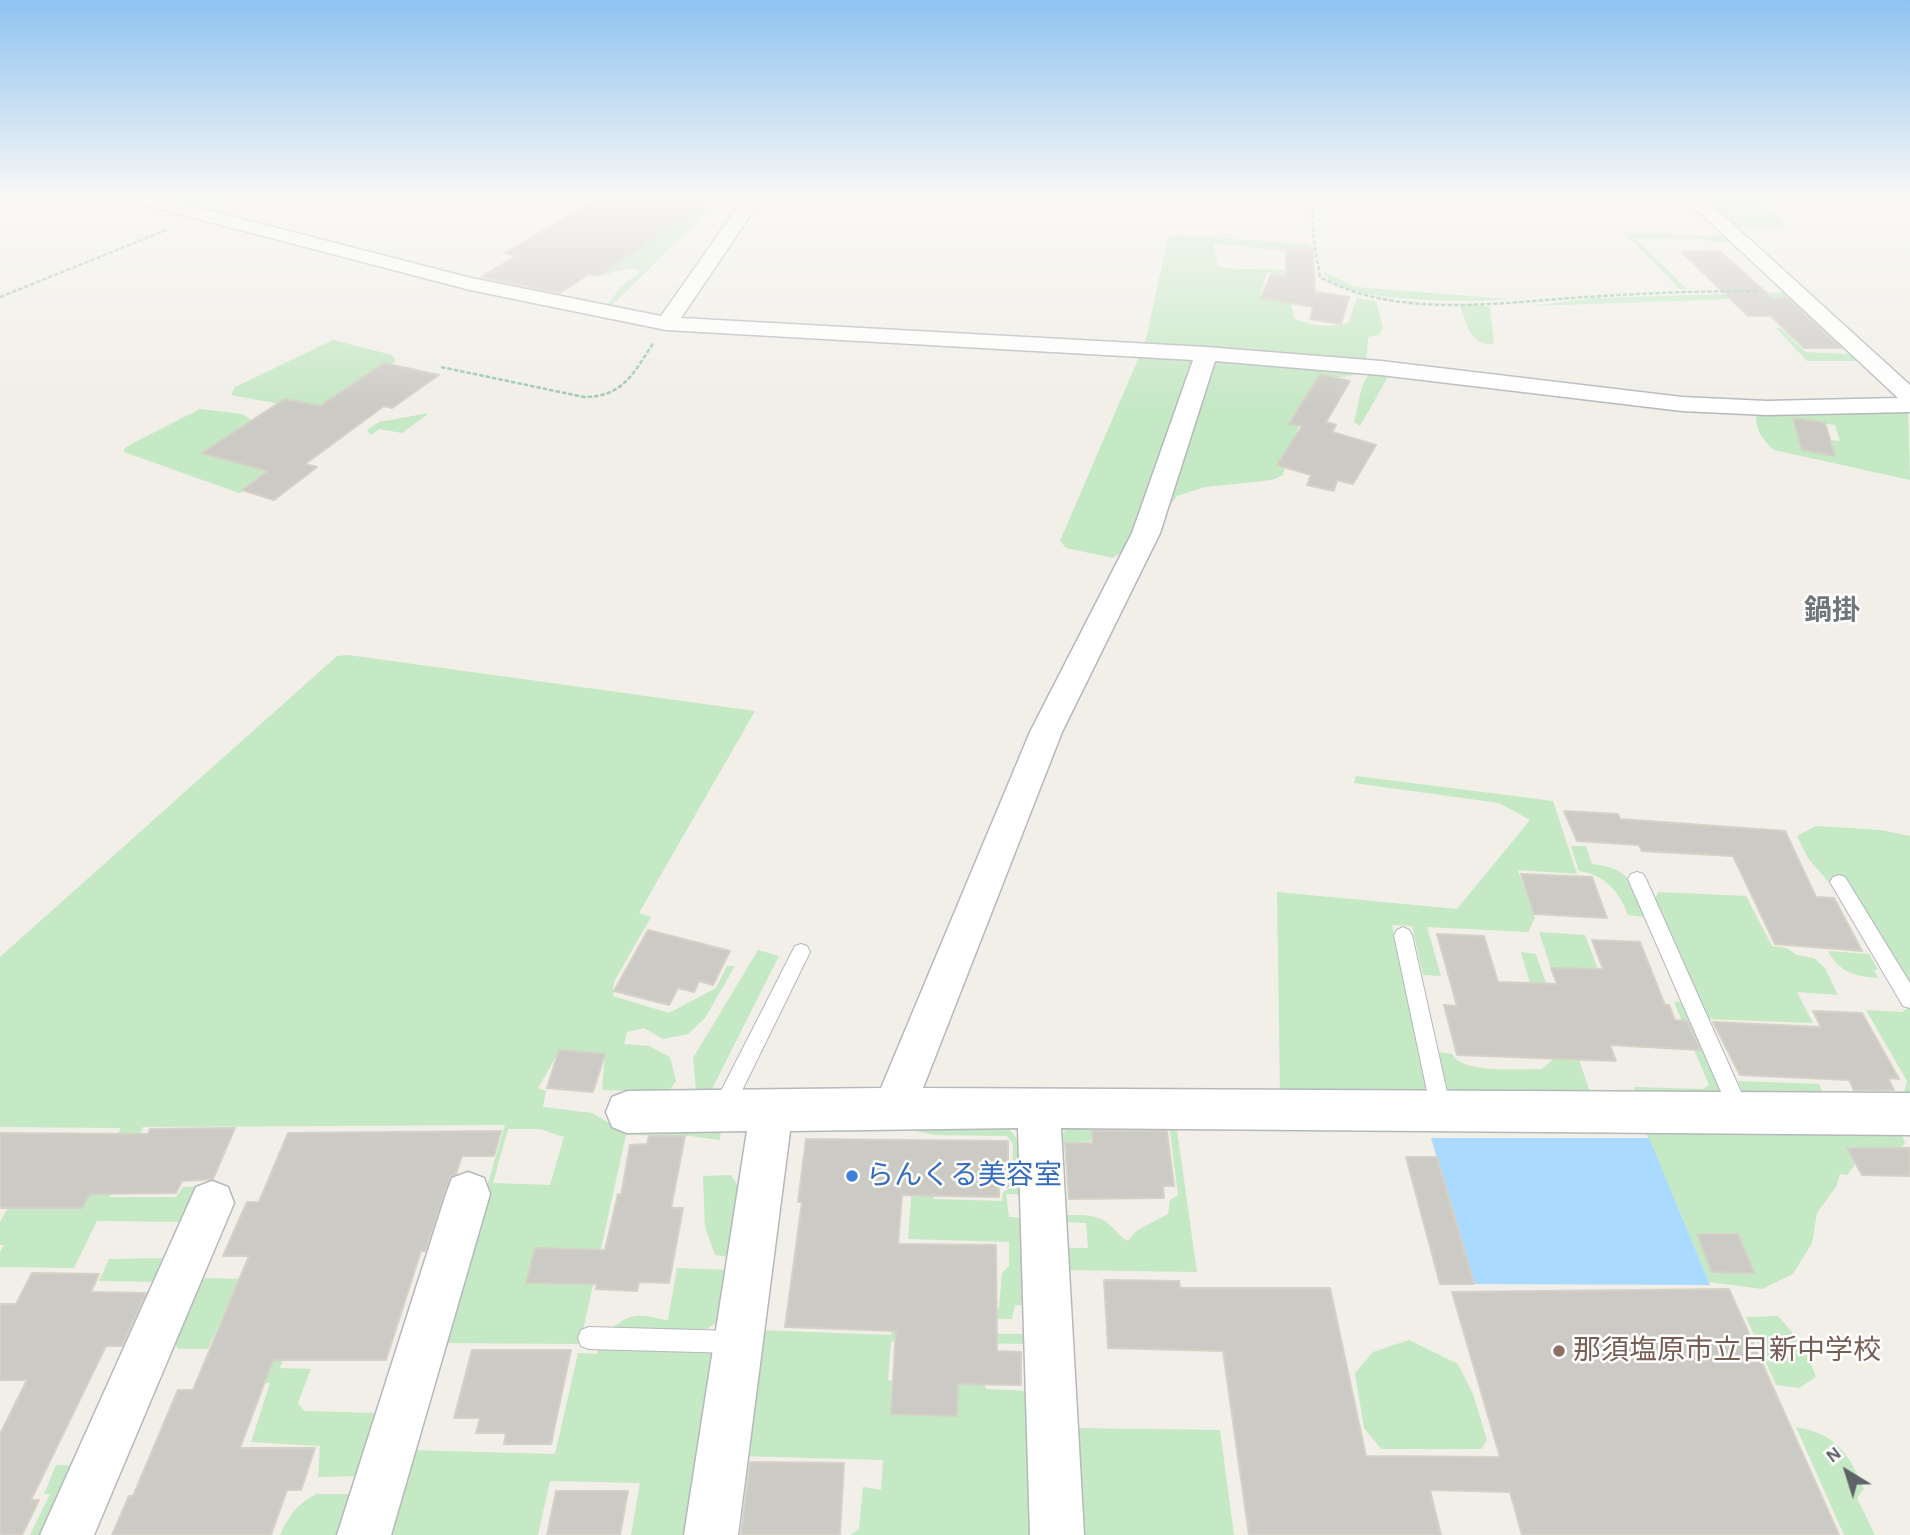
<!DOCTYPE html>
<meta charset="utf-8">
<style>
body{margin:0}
#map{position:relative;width:1910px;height:1535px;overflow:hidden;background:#f1efe8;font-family:"Alegreya Sans",sans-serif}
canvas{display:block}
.north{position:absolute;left:1812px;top:1437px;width:70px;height:70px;-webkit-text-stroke:5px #fff;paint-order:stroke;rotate:322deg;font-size:19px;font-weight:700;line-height:28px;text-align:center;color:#5f6368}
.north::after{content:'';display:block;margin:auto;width:24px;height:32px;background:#5f6368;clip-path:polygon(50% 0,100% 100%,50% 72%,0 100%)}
</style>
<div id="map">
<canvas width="1910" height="1535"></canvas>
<div class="north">N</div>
</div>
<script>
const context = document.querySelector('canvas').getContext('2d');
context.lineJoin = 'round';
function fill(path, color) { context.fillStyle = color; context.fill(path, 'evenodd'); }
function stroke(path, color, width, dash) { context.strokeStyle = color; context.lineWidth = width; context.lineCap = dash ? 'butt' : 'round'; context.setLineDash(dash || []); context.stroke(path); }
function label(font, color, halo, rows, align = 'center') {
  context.font = font + ' "Alegreya Sans","Noto Sans JP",sans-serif'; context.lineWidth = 5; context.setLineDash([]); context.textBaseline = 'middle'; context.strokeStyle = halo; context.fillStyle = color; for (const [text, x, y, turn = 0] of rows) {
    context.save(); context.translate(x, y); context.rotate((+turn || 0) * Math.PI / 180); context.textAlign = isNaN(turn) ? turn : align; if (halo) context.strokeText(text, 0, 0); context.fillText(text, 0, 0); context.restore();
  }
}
const green = new Path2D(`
 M142,195H229C192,215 180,206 142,195Z
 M1695,195H1752L1789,227L1730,228Z
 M703,208L710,210L608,309L605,308L620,288L639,272L637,269L630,268L599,276L690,216L688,214Z
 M1623,232L1723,236L1732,243L1710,242L1705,239L1636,238L1687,289H1679Z
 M1174,235L1308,244L1313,249L1286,247V251L1216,244L1214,246L1218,266C1245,273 1266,264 1294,273L1297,278L1267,273L1260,296L1291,304L1294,318C1310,326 1332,328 1348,323L1357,298L1376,301L1383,328L1379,335L1368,337C1367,372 1360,379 1325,377L1300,422L1283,475L1272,480L1205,487L1177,496L1150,533L1113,558L1066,548L1060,541L1145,343L1168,238Z
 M1323,271L1355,287L1509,299C1478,302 1334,305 1323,271Z
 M1789,292L1794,297L1532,306L1594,298Z
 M1472,304L1490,307L1494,344C1469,345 1467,325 1460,305Z
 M1776,328H1781L1805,352L1851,354L1856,355L1860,361H1807Z
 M333,340L392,355L396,361L288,438L285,405L231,395L235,387Z
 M1381,373L1389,375L1360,426L1354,422C1359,407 1359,386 1369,374Z
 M200,409L242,414L253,421L237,439L221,441L203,452L284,458L249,489L239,493L124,452L125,448L135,442Z
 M1908,411L1910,480L1774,450C1763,440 1755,430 1756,414ZM1793,419L1835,425L1840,441L1830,440L1835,456L1803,450Z
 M429,413L402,433L379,429L371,435L367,430L379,422Z
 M348,655L755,711L639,913L651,917L614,982L613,996L669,1013L716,988L727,966H735L705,1018L688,1034L663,1039L644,1028L627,1032L624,1044L649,1046L670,1057L676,1081L668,1092L602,1090L605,1054L560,1050L538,1088L546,1091L543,1107L592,1113L616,1127L721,1130L720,1140L690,1136L626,1135L580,1344L441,1343L505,1125L143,1127L109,1197H176L183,1187L202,1186L186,1222L97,1221L74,1268L0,1267V1252L4,1245H0V1222L8,1208L102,1165L121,1128L0,1127V957L337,656ZM508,1129H540L564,1137L550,1185L493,1183ZM535,1248L593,1250L586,1284L526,1282Z
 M1356,776L1553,801L1577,874L1518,870L1535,918L1528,932L1427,927L1441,976L1423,975L1412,926L1392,925L1426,1087L1419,1096L1280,1094L1277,892L1457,909L1530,820L1499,803L1354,783Z
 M1816,826L1881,830L1910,836V992L1852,898L1831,885L1808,858L1797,836Z
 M1571,846H1586L1592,864C1634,870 1629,881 1644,917L1628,915C1619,891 1605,875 1579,871Z
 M1658,892L1746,896L1772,946L1787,948L1796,955L1814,958L1825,968L1838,995L1797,992L1813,1023L1707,1019L1654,901Z
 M1539,932L1585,935L1606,991L1573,990L1565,968H1551Z
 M758,950L779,956L711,1091H696L693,1058Z
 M1828,951L1869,954L1878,970H1874L1878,978C1855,976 1840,973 1828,951Z
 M1521,952L1536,954L1548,989L1556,992L1592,1098L1460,1096L1447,1088L1438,1052L1452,1054C1462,1074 1520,1069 1542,1069L1552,1060Z
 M1683,1001L1721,1092L1636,1099L1634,1087L1703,1089L1709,1085L1674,1002Z
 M1910,1006V1105L1903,1096L1907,1081L1866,1010L1902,1012Z
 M1738,1081L1819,1084L1828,1104L1743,1093Z
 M917,1123L1005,1124L1024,1147L1026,1195L1006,1194L1009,1217L1026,1218L1029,1306L1015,1305L1012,1319H961L960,1309L999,1308L1002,1273L1009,1266V1242L908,1239L912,1185H933L934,1199L1002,1201L1003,1192L1012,1187L1013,1144L1007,1136L935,1135L916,1131Z
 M1071,1123H1176L1197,1272L1065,1270L1064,1248H1088L1086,1223L1061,1222L1055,1144ZM1164,1128L1170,1131L1178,1195L1170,1200L1168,1214L1136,1231L1128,1241C1119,1236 1118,1232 1111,1226C1099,1214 1082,1215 1067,1215L1063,1143L1091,1141L1094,1129Z
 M1900,1130L1905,1143L1898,1153L1856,1152L1854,1166L1847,1175L1840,1174L1836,1187L1817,1213L1812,1243L1793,1274L1762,1289L1709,1282L1645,1131Z
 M731,1175L741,1191L730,1257L715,1255L705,1227L703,1176Z
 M167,1258L157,1282L99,1281L109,1259Z
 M677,1268L728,1270L721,1319L707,1329H695L705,1334L718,1354L690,1535H631L640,1483L550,1481L538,1535H383L408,1450L555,1454L578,1353L597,1354C599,1337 618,1319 635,1316C645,1315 658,1319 668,1320Z
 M207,1278L279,1280L276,1287L236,1286L208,1349H178L174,1341L200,1281Z
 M894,1307L901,1333L1030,1334L1031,1344L891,1342L888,1380L892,1381L891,1414L958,1359L983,1372L986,1389L1030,1391L1035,1535H850L859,1529L863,1487L881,1490L883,1460L740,1456L757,1330L891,1335Z
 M1778,1316L1804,1346L1816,1377L1799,1388L1776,1385L1746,1317Z
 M1409,1340L1458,1364L1473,1394L1487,1440L1481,1449H1381L1364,1428L1355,1373L1373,1352Z
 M288,1346L280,1368L311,1369L298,1403L304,1411L377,1413L357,1476L318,1477L320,1446L251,1442L270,1383L202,1381Z
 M1796,1427C1836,1434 1848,1452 1864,1489L1857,1498L1875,1535H1844Z
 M1074,1428L1220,1430L1234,1535H1079Z
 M56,1465L80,1466L49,1535H30L50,1494H44Z
 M317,1494H352L338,1535H280C289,1516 297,1503 317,1494Z`);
const water = new Path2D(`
 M1431,1138H1649L1710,1285L1474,1284Z`);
const building = new Path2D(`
 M603,195H720L598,276L589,274L560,293L481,277L516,256L505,253Z
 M1286,247L1313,249L1315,297L1317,292L1349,297L1341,324L1310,319L1313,307L1261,298L1271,275L1286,277Z
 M1720,251L1772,298H1788L1841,348H1804L1771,316H1748L1682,252Z
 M384,363L439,375L392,408L384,406L305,464L317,467L274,500L242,490L268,471L202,453L280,402L285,399L320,406Z
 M1320,374L1350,381L1326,422L1336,425L1332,432L1376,445L1353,484L1337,480L1334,491L1307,485L1311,475L1277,465L1302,426L1289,424Z
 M1793,418L1825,423L1835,456L1802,450Z
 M1564,811L1618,814L1620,819L1785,831L1816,897L1834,898L1862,951L1775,944L1733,856L1642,851L1639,845L1577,841Z
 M1521,874L1592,877L1607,918L1534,914Z
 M648,930L730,951L713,985L699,981L694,992L678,988L669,1005L614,991Z
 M1437,934L1484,936L1498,982L1557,984L1551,968L1603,969L1592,940L1640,942L1665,1005H1669L1675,1020L1687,1021L1700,1050L1610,1045L1616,1061L1457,1055L1444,1005L1457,1006Z
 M1813,1011L1862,1013L1899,1079L1888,1078L1894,1090H1854L1849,1080L1740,1075L1713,1022L1821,1027Z
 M559,1050L605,1054L593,1092L547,1088Z
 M235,1128L213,1179L182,1181L176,1193L90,1194L82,1208H0V1133L148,1134L150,1129Z
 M501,1131L494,1156H462L456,1174L450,1177L425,1251H421L386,1360H273L240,1448H315L301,1490H287L271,1535H112L129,1496H133L178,1390H193L249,1256H223L247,1202H259L288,1133Z
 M1092,1131H1167L1174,1186H1163L1164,1198L1069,1199L1065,1143H1093Z
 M649,1136H685L671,1208H683L669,1283L639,1282L637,1291L596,1289L597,1284L526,1283L535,1248L605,1250L618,1194L621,1195L630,1145L647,1144Z
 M806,1139L1008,1141V1187L999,1188V1197L902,1195L898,1244L996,1245L997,1351L1021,1352V1385L958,1384L957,1416L891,1414L896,1331L785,1327L802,1202H798Z
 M1847,1148H1910V1176L1862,1175Z
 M1406,1157H1437L1474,1284H1440Z
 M1697,1234H1738L1754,1273L1712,1272Z
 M32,1273L99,1274L91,1292L146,1293L122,1346H106L31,1500H39L22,1535H0V1434L27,1380H0V1304H16Z
 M1104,1280L1179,1281L1180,1288H1330L1366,1456L1500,1457L1452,1292L1729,1289L1839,1535H1522L1510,1492L1430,1490L1441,1535H1249L1223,1351L1108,1348Z
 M472,1350H571L551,1444H504L506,1433H476L480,1418H454Z
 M750,1462L844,1463L840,1535H741Z
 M556,1491H628L620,1535H547Z`);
const path = new Path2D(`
 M1312,195L1313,234L1320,277C1399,320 1501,302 1587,297C1644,293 1701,291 1758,291
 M0,297L169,229
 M441,367L584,397C624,397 634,372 654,342`);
const lane = new Path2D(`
 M1637,872L1643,874L1646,879L1746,1103L1749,1110L1746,1117L1739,1120L1732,1117L1628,879L1631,874Z
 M1839,875L1845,877L1910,983V1008L1903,1006L1833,887L1830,882L1833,877Z
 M1403,927L1409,930L1412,935L1451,1110L1448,1117L1441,1120L1434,1117L1431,1110L1394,935L1397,930Z
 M801,944L807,946L810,952L731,1113L724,1116L717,1113L714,1106L717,1099L795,946Z
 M589,1327L733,1331L741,1334L744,1342L741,1350L733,1353L589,1349L581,1346L578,1338L581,1330Z`);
const street = new Path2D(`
 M119,195H149L471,278L661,316L746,195H764L681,318L1206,347L1381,361L1682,397L1767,401L1898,398L1681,195H1701L1910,385V412L1767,415L1682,411L1381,375L1215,361L1160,533L1062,732L923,1088L1910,1093V1135L1061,1128L1084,1535H1030L1018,1128L790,1131L738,1535H684L747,1131L627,1133L612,1127L606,1112L612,1097L627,1091L881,1088L1030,732L1132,533L1193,360L666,330L470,290L122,199Z
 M468,1172L484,1178L490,1194L391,1535H337L446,1194L452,1178Z
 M212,1181L228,1187L234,1203L94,1535H40L196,1187Z`);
const markers = [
 [852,1176,7,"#3f7fe0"],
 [1559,1351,7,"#8d6e63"]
];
const quarterNames = [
 ["鍋掛",1832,611]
];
const nearShopnames = [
 ["らんくる美容室",866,1176]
];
const nearEducationnames = [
 ["那須塩原市立日新中学校",1573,1351]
];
fill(green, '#c5e8c5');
fill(water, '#aadaff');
fill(building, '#cccac5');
stroke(building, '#d6d1c6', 2);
stroke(lane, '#b5b8bc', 2);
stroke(street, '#b5b8bc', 3);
stroke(path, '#9cc7a9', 2.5, [4.5, 2]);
fill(lane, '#fff');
fill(street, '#fff');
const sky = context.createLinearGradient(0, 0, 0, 410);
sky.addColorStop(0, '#8fc3f1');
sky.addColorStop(0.48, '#f9f8f5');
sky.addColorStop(1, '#f9f8f500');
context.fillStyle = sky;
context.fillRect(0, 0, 1910, 410);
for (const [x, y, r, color] of markers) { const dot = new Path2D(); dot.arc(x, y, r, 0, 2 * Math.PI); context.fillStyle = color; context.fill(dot); stroke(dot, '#fff', 2.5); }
label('bold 28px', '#70757a', '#fff', quarterNames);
label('28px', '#366cbe', '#fff', nearShopnames, 'left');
label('28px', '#785e54', '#fff', nearEducationnames, 'left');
</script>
